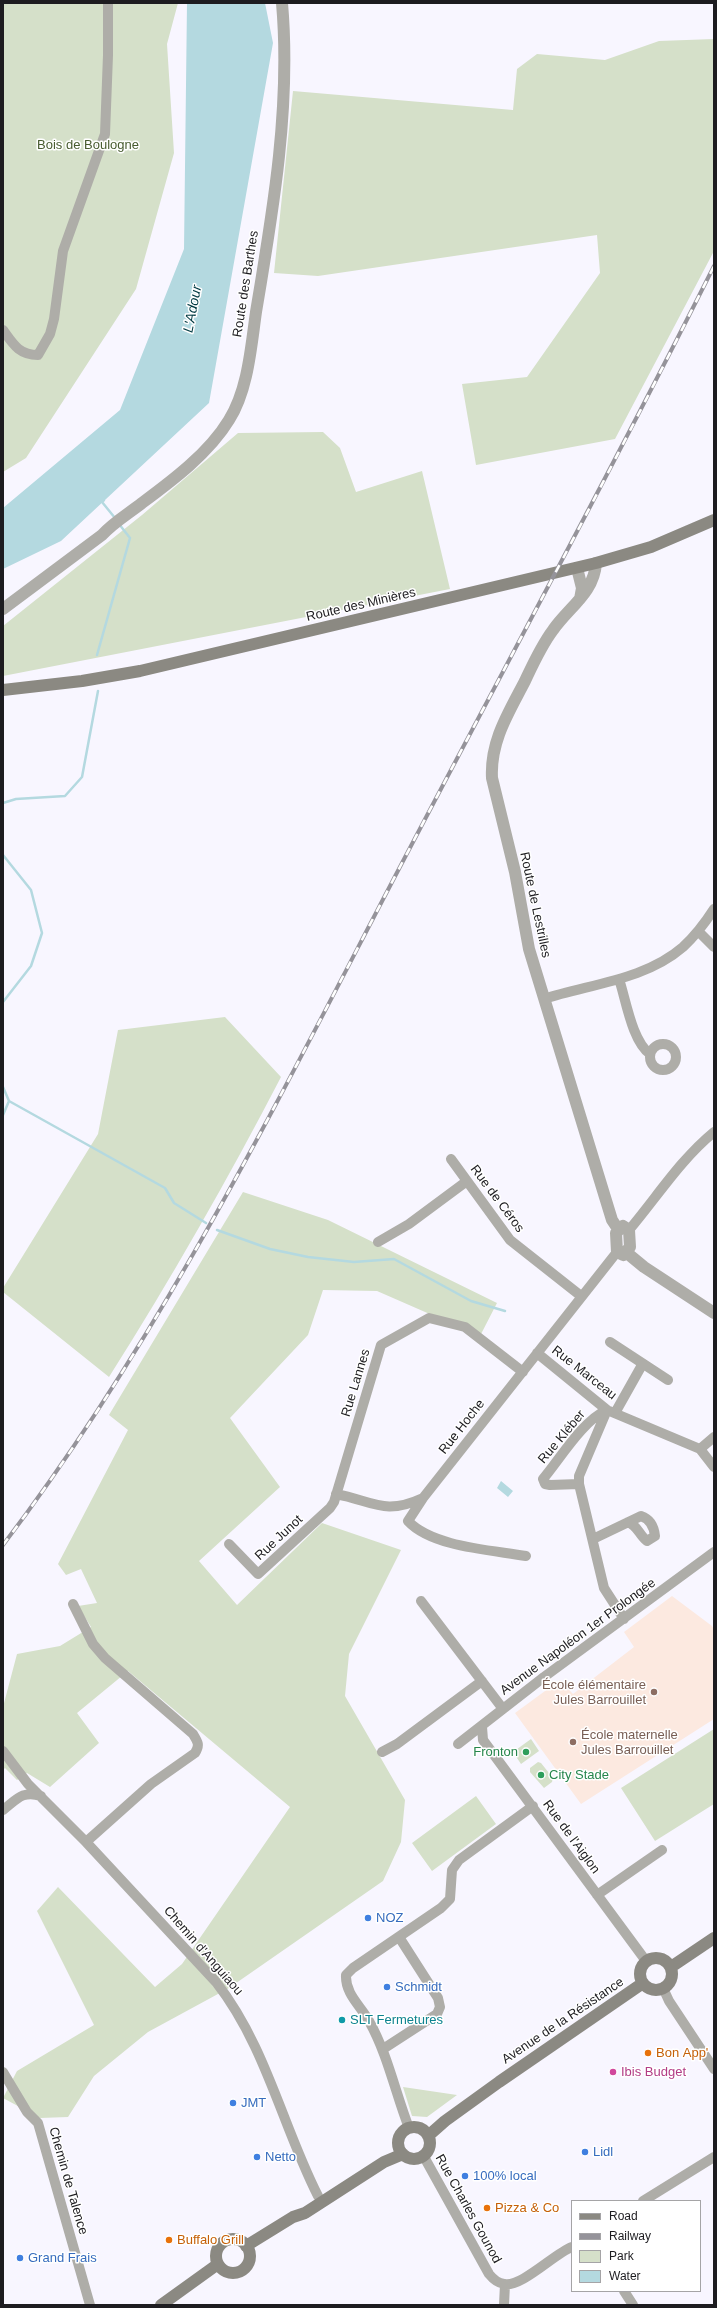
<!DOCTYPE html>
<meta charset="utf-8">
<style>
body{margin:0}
#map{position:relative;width:717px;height:2308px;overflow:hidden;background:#f8f6ff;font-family:Arial,sans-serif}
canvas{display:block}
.frame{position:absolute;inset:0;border:4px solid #1d1c20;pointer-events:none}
.legend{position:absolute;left:571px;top:2200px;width:130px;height:92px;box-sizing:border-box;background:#fff;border:1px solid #a5a4a6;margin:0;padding:5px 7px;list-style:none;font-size:12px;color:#1d1c20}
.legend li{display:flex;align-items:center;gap:8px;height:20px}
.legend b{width:20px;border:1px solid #a5a4a6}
</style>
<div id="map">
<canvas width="717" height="2308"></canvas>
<div class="frame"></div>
<ul class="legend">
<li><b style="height:5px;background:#8b8982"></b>Road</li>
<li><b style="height:5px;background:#95939a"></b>Railway</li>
<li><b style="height:11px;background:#d5e0c9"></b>Park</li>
<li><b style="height:11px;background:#b4d9e0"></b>Water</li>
</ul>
</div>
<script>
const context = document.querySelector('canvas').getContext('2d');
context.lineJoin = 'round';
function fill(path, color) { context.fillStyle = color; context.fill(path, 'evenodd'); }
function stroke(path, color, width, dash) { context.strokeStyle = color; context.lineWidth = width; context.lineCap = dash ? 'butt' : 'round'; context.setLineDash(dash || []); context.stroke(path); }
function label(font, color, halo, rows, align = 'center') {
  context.font = font + ' Arial,sans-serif'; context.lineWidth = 3; context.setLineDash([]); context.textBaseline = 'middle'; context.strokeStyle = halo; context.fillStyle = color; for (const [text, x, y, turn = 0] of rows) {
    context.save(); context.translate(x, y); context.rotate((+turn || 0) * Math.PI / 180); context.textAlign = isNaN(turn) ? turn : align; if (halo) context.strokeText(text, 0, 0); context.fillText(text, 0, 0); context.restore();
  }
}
const education = new Path2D(`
 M672,1596L712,1626L714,1630V1719L581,1804L515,1713L560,1680L573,1694L634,1647L624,1632Z`);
const green = new Path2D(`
 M3,3H178L167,44L174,153L136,289L26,458L3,472Z
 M714,39V251L615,439L476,465L462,384L527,377L600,273L597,235L318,276L274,273L293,91L513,110L517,69L537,54L605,60L659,41Z
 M323,432L340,448L356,492L422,471L450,589L3,676V626L142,515L238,433Z
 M225,1017L281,1077C228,1179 171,1279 109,1377L3,1292V1288L98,1134L118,1030Z
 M243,1192L328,1220L497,1303L480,1336L377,1291L323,1290L308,1335L230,1418L280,1487L199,1561L237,1605L322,1523L401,1550L349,1654L345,1696L405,1800L401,1842L383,1881L229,1988L148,2032L94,2076L68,2117L40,2118L3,2098L17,2071L94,2025L37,1911L58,1887L155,1987L182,1964L290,1807L128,1671L77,1713L99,1743L50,1787L27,1773L17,1780L5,1768L3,1770V1707L17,1654L60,1646L91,1627L78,1606L97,1603L81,1569L66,1575L58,1564L128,1430L109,1415Z
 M714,1729V1804L655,1841L621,1788Z
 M531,1739L539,1751L521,1764L513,1752Z
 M538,1762L541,1763L553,1778L552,1782L544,1788L530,1772V1768Z
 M476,1796L496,1824L432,1871L412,1843Z
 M403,2087L457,2095L427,2117L412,2116Z`);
const water = new Path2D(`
 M187,3H265L273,43L209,403L61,541L3,569V508L120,410L184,249Z
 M501,1481L513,1491L508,1497L497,1488Z`);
const stream = new Path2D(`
 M104,500L102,502L115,518
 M97,655L130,538L119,524
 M3,803L16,799L65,796L82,777L98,691
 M3,855L31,890L42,933L31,966L3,1002
 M3,1087L9,1101L3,1115
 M9,1101L165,1188L174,1203L206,1223
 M217,1230L270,1249L308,1257L354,1262L394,1259L471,1301L505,1311`);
const minor = new Path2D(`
 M3,330C13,344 19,355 38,355L50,334L54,319L63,251L105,134L108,55V3
 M698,931L714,947
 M619,979C626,1000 632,1041 650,1054
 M544,999C590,984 645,980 683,947C695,936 705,923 714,909
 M650 1057a13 13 0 1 1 26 0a13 13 0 1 1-26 0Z
 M451,1159L510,1240L581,1296
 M629,1230C657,1197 680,1160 714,1132
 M378,1242L409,1224L467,1181
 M610,1342L668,1380
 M537,1353L607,1410L700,1449L714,1467
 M615,1413L642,1365
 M700,1449L714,1437
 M579,1484L550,1485L545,1484L543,1479C560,1459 583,1420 607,1410L579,1476V1484L604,1588L624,1619
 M336,1494C373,1501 384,1516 423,1498
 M593,1539L641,1516C650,1519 654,1527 655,1536L647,1541C639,1535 638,1526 628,1522
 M229,1544L258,1574L330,1508L334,1502L381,1345L429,1318L465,1327L523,1372
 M526,1556C492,1550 432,1547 408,1521L423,1498L617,1252
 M421,1601L503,1709
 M73,1604L93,1644L105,1658L193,1734C198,1742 200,1745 195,1753L151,1784L86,1842
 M482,1727L483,1740L646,1961
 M458,1744L544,1677L714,1552
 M3,1751L28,1784L86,1842L216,1982C266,2046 282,2125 318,2196
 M382,1752L397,1744L482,1681
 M3,1810C17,1799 23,1790 41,1796
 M597,1895L662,1850
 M663,1988L669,2001L714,2069
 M383,2049L437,2014L440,2007L438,1998L399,1937
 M3,2072L27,2112L38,2123L90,2305
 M409,2128C395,2092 388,2055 369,2021C361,2006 345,1994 346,1975L353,1968L441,1908L450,1899L452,1870L459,1860L533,1806
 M423,2155L489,2274C493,2279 498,2283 504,2284C521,2288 555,2253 572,2247
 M643,2201L714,2157
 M624,2291L633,2305
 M504,2305L505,2284`);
const tertiary = new Path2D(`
 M596,563C594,593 569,607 553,630C541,646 533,664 525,681C509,712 490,741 492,778L515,872L529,949L612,1220L618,1229
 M577,568L582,588L580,599
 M3,609L102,535C114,522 128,514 142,503C173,480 209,453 229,420C248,390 251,347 256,312C273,211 291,106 282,3
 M623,1226L629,1230L630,1247L623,1255L617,1252L616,1233Z
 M627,1253L644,1267L714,1313`);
const secondary = new Path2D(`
 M3,690L82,681L140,671L596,563L651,547L714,520
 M640 1974a16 16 0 1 1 32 0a16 16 0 1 1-32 0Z
 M671,1967L714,1938
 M398 2143a16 16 0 1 1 32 0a16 16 0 1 1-32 0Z
 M428,2136L445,2121L499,2082L643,1983
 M216 2256a17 17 0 1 1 34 0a17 17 0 1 1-34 0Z
 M246,2246L293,2217L305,2213L384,2162L403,2154
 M161,2305L218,2264`);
const rail = new Path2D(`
 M3,1545C158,1341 272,1112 390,886C498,679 610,474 714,266`);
const markers = [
 [654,1692,4,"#8d6e63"],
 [573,1742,4,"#8d6e63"],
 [526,1752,4,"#2e9e5b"],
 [541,1775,4,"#2e9e5b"],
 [368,1918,4,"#3f7fe0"],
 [387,1987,4,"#3f7fe0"],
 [342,2020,4,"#0f9aa8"],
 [648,2053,4,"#e8710a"],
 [613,2072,4,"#d1479c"],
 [233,2103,4,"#3f7fe0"],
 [585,2152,4,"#3f7fe0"],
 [257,2157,4,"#3f7fe0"],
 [465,2176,4,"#3f7fe0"],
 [487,2208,4,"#e8710a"],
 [169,2240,4,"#e8710a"],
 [20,2258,4,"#3f7fe0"]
];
const parkNames = [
 ["Bois de Boulogne",88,145]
];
const streetNames = [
 ["Route des Barthes",246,284,-81],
 ["Route des Minières",361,605,-13],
 ["Route de Lestrilles",535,905,78],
 ["Rue de Céros",497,1199,53],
 ["Rue Marceau",584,1373,38],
 ["Rue Lannes",356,1383,-73],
 ["Rue Hoche",462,1427,-52],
 ["Rue Kléber",562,1437,-50],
 ["Rue Junot",279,1538,-43],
 ["Avenue Napoléon 1er Prolongée",578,1637,-36],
 ["Rue de l'Aiglon",571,1837,54],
 ["Chemin d'Anguiaou",203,1951,49],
 ["Avenue de la Résistance",563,2021,-34],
 ["Chemin de Talence",68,2181,74],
 ["Rue Charles Gounod",468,2209,61]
];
const educationNames = [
 ["École élémentaire",646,1685],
 ["Jules Barrouillet",646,1700],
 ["École maternelle",581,1735,"left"],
 ["Jules Barrouillet",581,1750,"left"]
];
const leisureNames = [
 ["Fronton",518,1752],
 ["City Stade",549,1775,"left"]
];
const shopNames = [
 ["NOZ",376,1918],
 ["Schmidt",395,1987],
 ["JMT",241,2103],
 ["Lidl",593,2152],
 ["Netto",265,2157],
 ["100% local",473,2176],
 ["Grand Frais",28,2258]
];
const cultureNames = [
 ["SLT Fermetures",350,2020]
];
const foodNames = [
 ["Bon App'",656,2053],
 ["Pizza & Co",495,2208],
 ["Buffalo Grill",177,2240]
];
const hotelNames = [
 ["Ibis Budget",621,2072]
];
const waterNames = [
 ["L'Adour",193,309,-79]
];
fill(education, '#fce9e0');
fill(green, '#d5e0c9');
fill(water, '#b4d9e0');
stroke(stream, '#b4d9e0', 2.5);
stroke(minor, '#aeada8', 10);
stroke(tertiary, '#aeada8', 12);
stroke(secondary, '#8b8982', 12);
stroke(rail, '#95939a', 4);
stroke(rail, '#fff', 2.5, [8]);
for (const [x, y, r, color] of markers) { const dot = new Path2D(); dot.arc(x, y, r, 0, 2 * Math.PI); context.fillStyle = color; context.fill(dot); stroke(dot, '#fff', 1.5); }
label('13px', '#485c30', '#fff', parkNames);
label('13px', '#1d1c20', '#fff', streetNames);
label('13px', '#785e54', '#fff', educationNames, 'right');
label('13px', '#27864d', '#fff', leisureNames, 'right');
label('13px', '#366cbe', '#fff', shopNames, 'left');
label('13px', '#0d838f', '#fff', cultureNames, 'left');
label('13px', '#c56008', '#fff', foodNames, 'left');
label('13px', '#b23c85', '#fff', hotelNames, 'left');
label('italic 14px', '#003a42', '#fff', waterNames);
</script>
